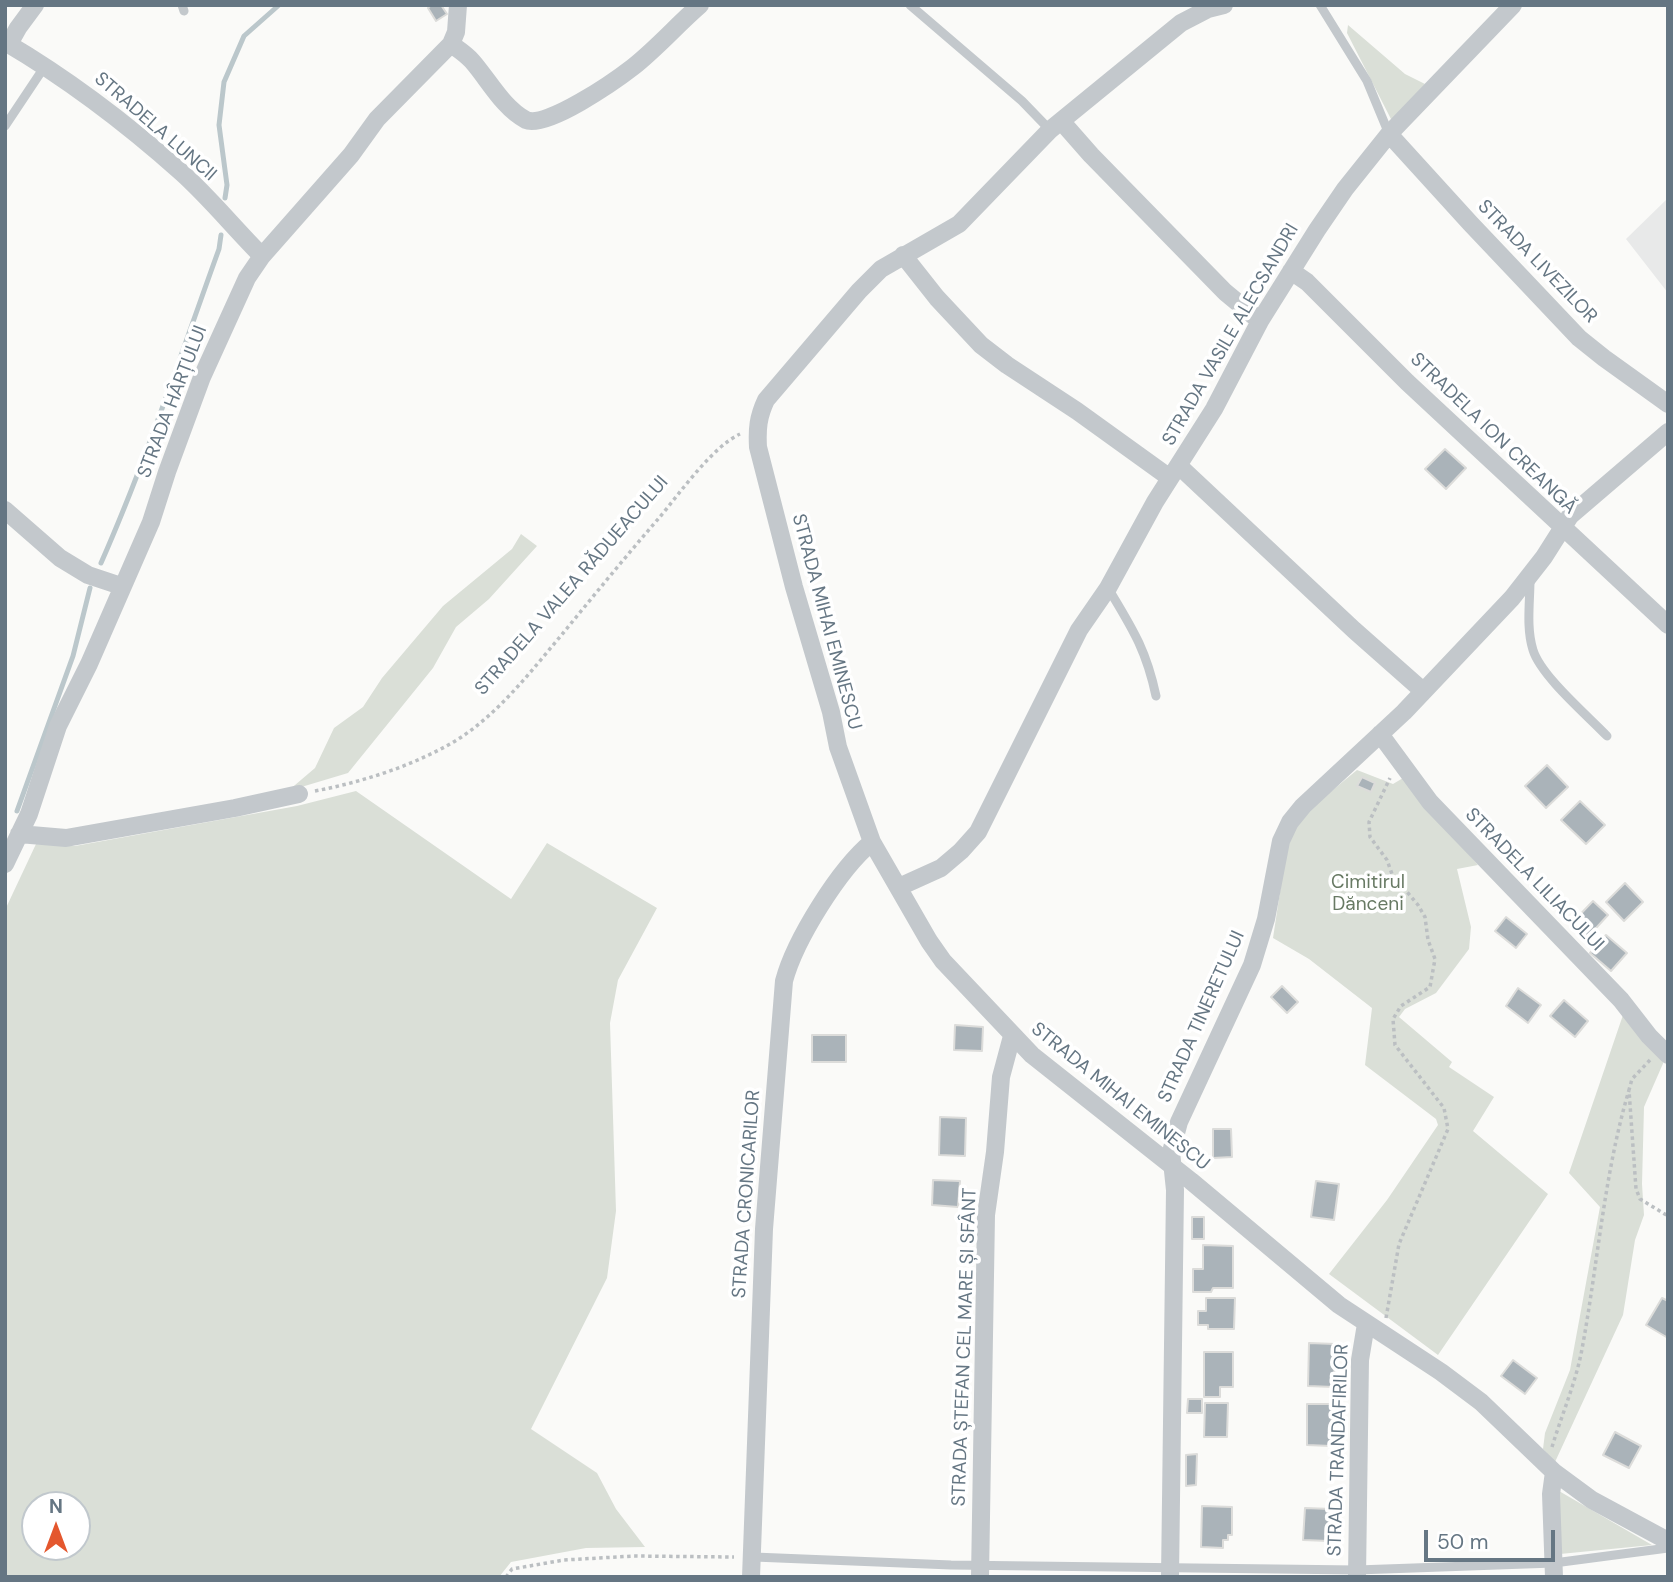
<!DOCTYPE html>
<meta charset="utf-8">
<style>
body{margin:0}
#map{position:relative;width:1673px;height:1582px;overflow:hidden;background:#fafaf8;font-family:"DM Sans",sans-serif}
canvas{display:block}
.frame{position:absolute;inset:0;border:7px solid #657683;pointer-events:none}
.north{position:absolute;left:21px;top:1491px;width:70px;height:70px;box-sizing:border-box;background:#fff;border:2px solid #c1c8cd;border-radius:50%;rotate:0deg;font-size:19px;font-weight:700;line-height:28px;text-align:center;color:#657683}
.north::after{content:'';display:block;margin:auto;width:24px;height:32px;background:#e4572e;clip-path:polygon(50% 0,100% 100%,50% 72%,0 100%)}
.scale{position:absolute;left:1424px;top:1530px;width:131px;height:32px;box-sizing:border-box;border:4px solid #657683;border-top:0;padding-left:9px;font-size:21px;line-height:24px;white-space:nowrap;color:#657683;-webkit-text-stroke:5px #fff;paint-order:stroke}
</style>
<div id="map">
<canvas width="1673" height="1582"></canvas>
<div class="frame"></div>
<div class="north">N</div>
<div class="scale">50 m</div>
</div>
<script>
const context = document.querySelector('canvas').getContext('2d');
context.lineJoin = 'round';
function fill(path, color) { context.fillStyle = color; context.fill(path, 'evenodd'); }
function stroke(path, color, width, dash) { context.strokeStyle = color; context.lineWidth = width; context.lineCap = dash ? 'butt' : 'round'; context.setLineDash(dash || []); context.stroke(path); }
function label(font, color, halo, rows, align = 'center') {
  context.font = font + ' "DM Sans",sans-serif'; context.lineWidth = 7; context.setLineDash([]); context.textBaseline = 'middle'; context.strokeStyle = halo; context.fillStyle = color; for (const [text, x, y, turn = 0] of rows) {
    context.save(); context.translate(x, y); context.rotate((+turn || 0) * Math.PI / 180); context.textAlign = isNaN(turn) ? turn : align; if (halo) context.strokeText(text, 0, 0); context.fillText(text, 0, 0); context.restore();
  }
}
const built = new Path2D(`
 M1668,198V293L1626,239Z`);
const green = new Path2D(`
 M1348,25L1405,74L1425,84L1392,121L1347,33Z
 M521,534L537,546L489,599L456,627L433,668L348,773L288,791L315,768L334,728L363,707L382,678L443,606L512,549Z
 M1357,770L1393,784L1403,778L1478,865L1457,869L1471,927L1469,949L1436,993L1405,1009L1399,1017L1452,1062L1449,1067L1494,1097L1473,1131L1548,1194L1438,1355L1329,1274L1387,1200L1438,1125L1436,1119L1365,1065L1372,1008L1309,959L1273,938L1288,839L1305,813Z
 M356,791L511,899L547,843L657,908L618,980L610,1023L616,1211L607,1278L531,1429L597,1473L616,1509L645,1547L586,1548L511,1562L499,1577H5V910L36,844L75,846L297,806ZM35,1505H77V1547H35Z
 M1623,1015L1665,1059L1644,1107L1642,1184L1644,1215L1635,1240L1623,1315L1555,1462L1543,1449L1545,1433L1570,1370L1600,1207L1569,1173Z
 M1559,1491L1652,1545L1560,1554Z`);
const stream = new Path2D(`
 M225,198L227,185L219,125L224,82L244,36L279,5
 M101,563C146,461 181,354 219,249L221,235
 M17,811L73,656L90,588`);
const building = new Path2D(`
 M431,5H441L447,14L436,21L428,8Z
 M1445,449L1466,468L1446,489L1425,469Z
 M1547,765L1568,787L1546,808L1525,786Z
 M1362,777L1375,783L1371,792L1357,786Z
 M1580,801L1605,825L1586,844L1561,820Z
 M1625,883L1643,902L1624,921L1606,902Z
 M1593,901L1608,915L1586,939L1570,925Z
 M1506,917L1527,934L1516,948L1495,931Z
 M1606,935L1627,953L1611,971L1590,953Z
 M1282,986L1298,1002L1287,1013L1271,997Z
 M1518,988L1541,1005L1528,1023L1506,1006Z
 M1564,1000L1588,1021L1575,1037L1550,1016Z
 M955,1025L983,1027L982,1051L954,1050Z
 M812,1035H846V1062H812Z
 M940,1117L966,1118L965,1156L939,1155Z
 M1213,1129H1231L1232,1157L1213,1158Z
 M933,1180L960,1181L958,1207L932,1205Z
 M1316,1181L1339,1184L1334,1220L1311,1217Z
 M1192,1217H1204V1239H1192Z
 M1203,1245L1233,1246V1288H1213L1211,1292H1193V1269H1203Z
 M1206,1298H1235L1234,1329H1208V1325H1198V1311H1206Z
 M1662,1298L1668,1301V1338L1646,1325Z
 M1309,1343L1335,1344L1334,1387L1308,1386Z
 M1204,1352H1233V1387H1220V1397H1204Z
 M1513,1360L1537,1378L1525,1394L1501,1376Z
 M1188,1399H1202V1413H1187Z
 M1205,1403H1228L1227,1437H1204Z
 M1307,1404H1332L1331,1446L1307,1445Z
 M1615,1432L1641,1446L1629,1468L1603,1455Z
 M1197,1454L1196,1485L1186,1486V1455Z
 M1202,1506L1232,1507V1535H1228V1540H1223V1548L1201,1547Z
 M1305,1508L1331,1509L1329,1541L1303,1540Z`);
const path = new Path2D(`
 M315,791C362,782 409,767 450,744C496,718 531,671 564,632C595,594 627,555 659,518C680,493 712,447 740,434
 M1650,1060L1632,1079L1629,1090L1636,1189L1640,1199L1668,1216
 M1386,1318L1399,1244L1448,1129L1444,1108L1395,1045L1393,1019L1401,1006L1430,987L1435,959L1428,940L1425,917L1418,905L1392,874L1387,860L1370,837L1369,822L1390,778
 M1552,1447C1562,1414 1576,1382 1582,1349C1598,1263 1604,1174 1629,1090
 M506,1577L512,1569L564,1560L634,1556L734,1557`);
const service = new Path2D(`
 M182,5L184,11
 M910,5L1022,101L1050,130
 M1320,5L1367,81L1389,134
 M5,126L45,66
 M1530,580C1530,602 1526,628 1533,650C1541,676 1587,715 1607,736
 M1108,588C1132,628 1146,649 1156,696
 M754,1557L951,1565L1357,1570L1554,1563L1668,1548`);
const minor = new Path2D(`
 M1224,5L1208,9L1181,23L1050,130L959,224L881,269L859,291L766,400C758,417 757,429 758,447L794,587L831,712L838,747L872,842L929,941L943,961L1032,1055L1191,1181L1339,1305L1441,1372L1481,1402L1554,1472L1592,1500L1668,1541
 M5,42C68,79 126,123 181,172C209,197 235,229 262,256
 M9,44L18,28L35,5
 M451,44C458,49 466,54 472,61C488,79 503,108 526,120C546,129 615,81 633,67C657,48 677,25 700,5
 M1062,122L1091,155L1225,292L1260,321
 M1389,134L1470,223L1579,338L1604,358L1668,404
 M903,255L937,298L981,345L1007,365L1077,411L1170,478
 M1291,271L1307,282L1407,382L1668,625
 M1179,466L1354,630L1423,691
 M5,510L60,558L88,575L121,586
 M1380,734L1430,802L1621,1000L1649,1036L1668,1055
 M19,834L66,838L235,808L299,794
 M5,864L29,814L58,726L89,664L151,522L167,472L202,377L247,278L262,256L351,155L377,119L451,44L456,32L458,5
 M899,887L941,868L961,851L978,832L1079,630L1108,588L1155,502L1214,409L1260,321L1317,230L1345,189L1389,134L1513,5
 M751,1577L764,1229L784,981C795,940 839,869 872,842
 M980,1577L986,1215L995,1152L1001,1077L1012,1036
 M1170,1577L1175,1190L1171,1152L1179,1122L1252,965L1266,919L1281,841L1290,822L1303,806L1404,712L1512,598L1544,557L1570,516L1668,432
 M1357,1577L1360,1360L1366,1324
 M1554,1577L1551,1494L1554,1472`);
const streetNames = [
 ["STRADELA LUNCII",155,127,41],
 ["STRADA LIVEZILOR",1537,262,46],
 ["STRADA VASILE ALECSANDRI",1231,335,-60],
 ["STRADA HÂRȚULUI",173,402,-69],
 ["STRADELA ION CREANGĂ",1493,434,44],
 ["STRADELA VALEA RĂDUEACULUI",572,586,-49],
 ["STRADA MIHAI EMINESCU",826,622,75],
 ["STRADELA LILIACULUI",1534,880,46],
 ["STRADA TINERETULUI",1202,1017,-66],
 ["STRADA MIHAI EMINESCU",1120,1097,39],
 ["STRADA CRONICARILOR",747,1194,-86],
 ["STRADA ȘTEFAN CEL MARE ȘI SFÂNT",965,1347,-88],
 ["STRADA TRANDAFIRILOR",1339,1450,-88]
];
const parkNames = [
 ["Cimitirul",1368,883],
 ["Dănceni",1368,905]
];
fill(built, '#e8e9e9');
fill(green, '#dadfd7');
stroke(stream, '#bbc7cb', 5);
fill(building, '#aab3b9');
stroke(building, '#dcdcda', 2);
stroke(path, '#bbbfc2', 3.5, [3.5, 3.5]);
stroke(service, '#c3c8cc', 9);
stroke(minor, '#c3c8cc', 18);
label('19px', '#657683', '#fff', streetNames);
label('19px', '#687a64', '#fff', parkNames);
</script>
